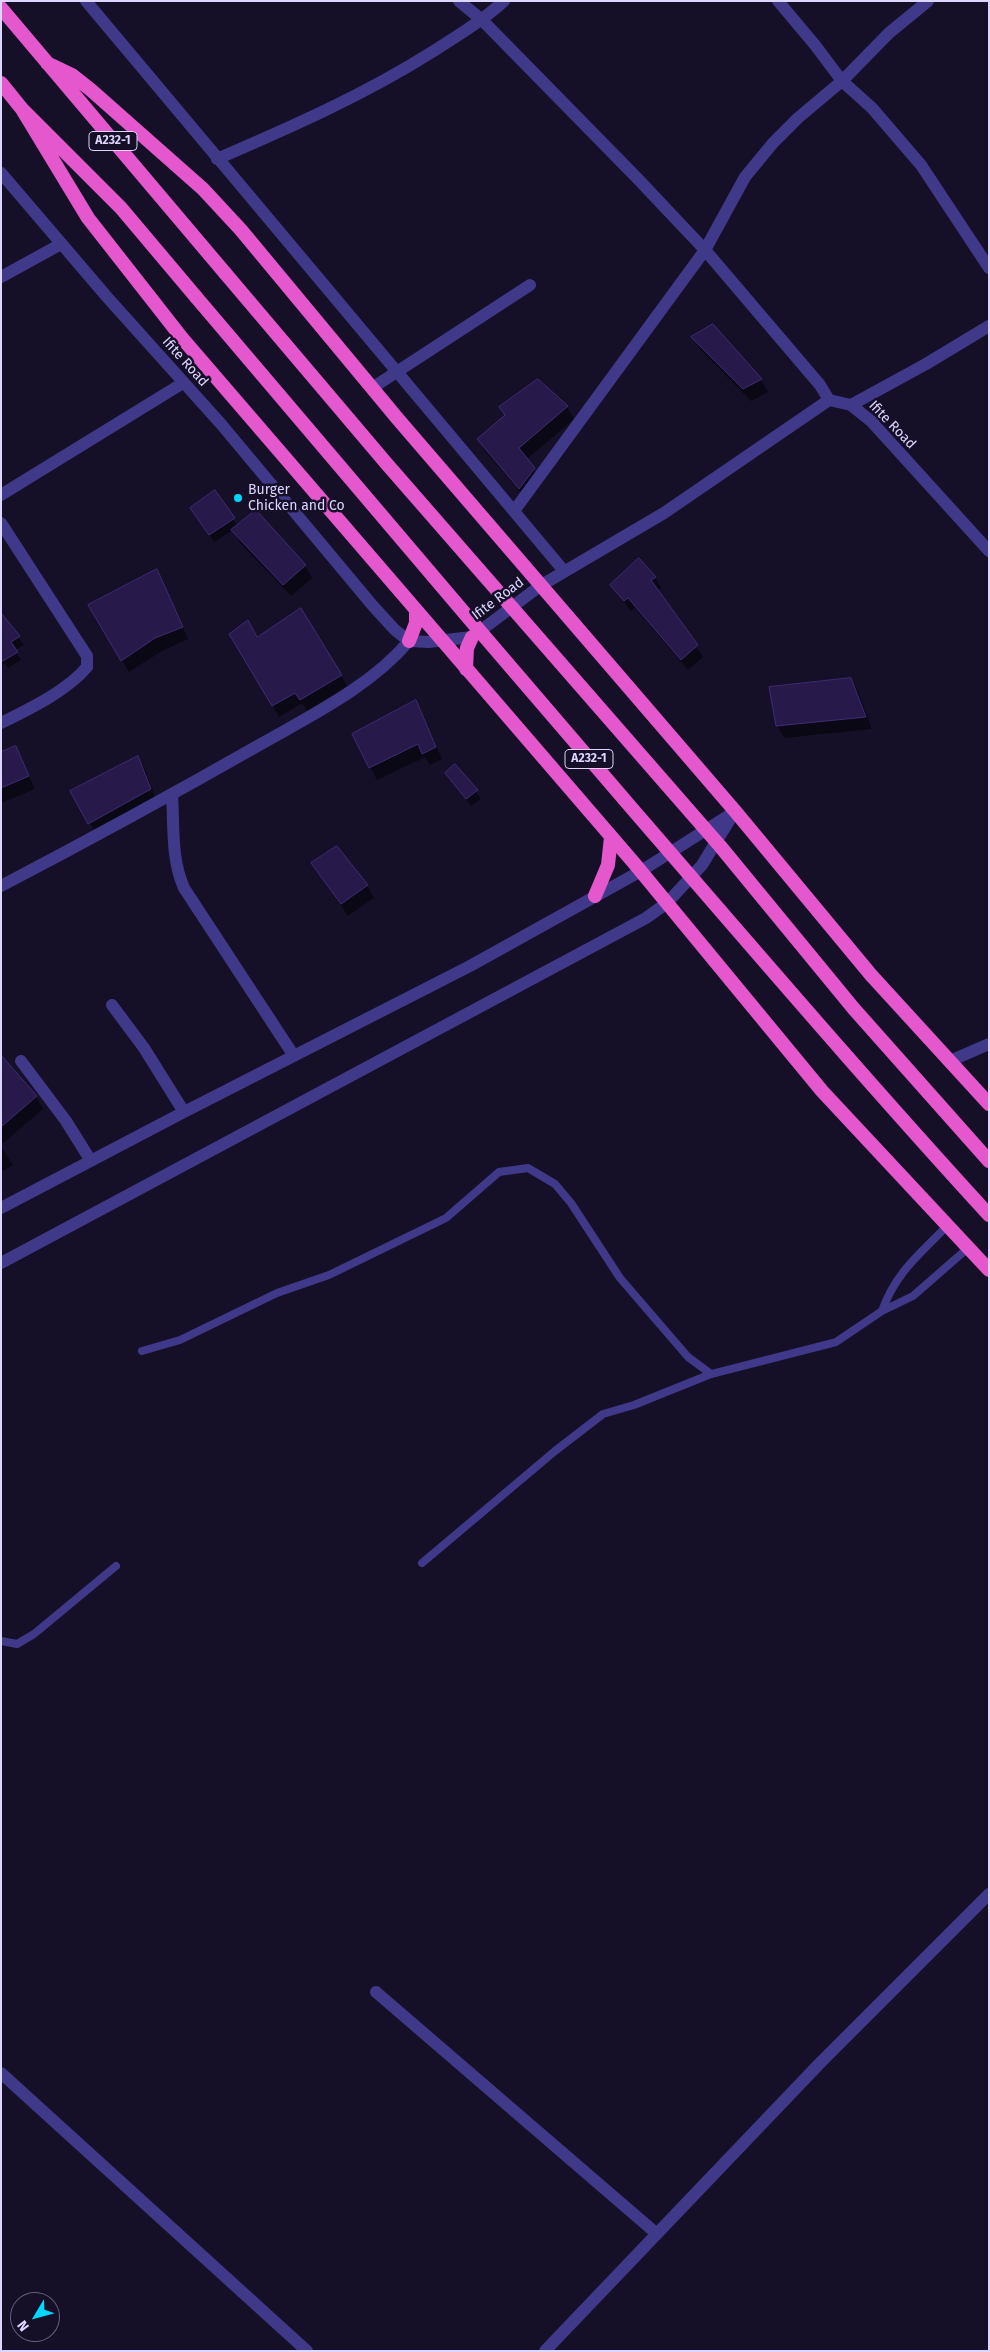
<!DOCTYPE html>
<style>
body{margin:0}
#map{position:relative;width:990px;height:2352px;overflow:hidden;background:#150f28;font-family:"Fira Sans",sans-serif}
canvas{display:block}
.frame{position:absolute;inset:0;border:2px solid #ddd6ff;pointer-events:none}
.north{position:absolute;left:10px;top:2292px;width:50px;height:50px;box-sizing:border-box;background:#150f28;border:1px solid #655f7e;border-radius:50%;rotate:233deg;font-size:14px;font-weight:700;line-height:20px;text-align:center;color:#ddd6ff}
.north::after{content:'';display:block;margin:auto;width:18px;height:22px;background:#02d8ff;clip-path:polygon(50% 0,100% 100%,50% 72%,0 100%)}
</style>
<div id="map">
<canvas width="990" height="2352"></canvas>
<div class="frame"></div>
<div class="north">N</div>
</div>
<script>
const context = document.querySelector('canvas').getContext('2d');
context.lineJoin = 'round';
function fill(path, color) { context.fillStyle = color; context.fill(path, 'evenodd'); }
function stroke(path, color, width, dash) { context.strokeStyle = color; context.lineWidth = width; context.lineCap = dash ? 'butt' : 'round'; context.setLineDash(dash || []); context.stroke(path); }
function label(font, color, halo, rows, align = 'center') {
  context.font = font + ' "Fira Sans",sans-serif'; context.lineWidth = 5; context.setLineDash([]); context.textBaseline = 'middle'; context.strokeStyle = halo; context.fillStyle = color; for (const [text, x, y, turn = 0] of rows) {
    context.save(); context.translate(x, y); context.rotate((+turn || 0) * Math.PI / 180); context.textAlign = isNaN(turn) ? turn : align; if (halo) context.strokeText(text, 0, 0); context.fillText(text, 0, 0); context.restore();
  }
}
const shadow = new Path2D(`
 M712,326L761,380L768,392L751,401L700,349L693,337Z
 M538,381L567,407L574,419L527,459L541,481L527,500L485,451L478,439L505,416L500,408Z
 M215,491L238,527L305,565L312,578L291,596L240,543L233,530L214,542L191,508Z
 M655,577L661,588L657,591L703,657L688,670L635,608L631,611L612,585Z
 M163,583L188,639L162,651L129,672L89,605Z
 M4,618L24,645L15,650L21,660L8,668L5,663L1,665V620Z
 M231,634L257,638L341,675L347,686L307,711L302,703L279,717Z
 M851,679L858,691L872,729L784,738L777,725Z
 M416,702L442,759L430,765L425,757L377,780L370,767Z
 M15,747L35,789L1,803V754Z
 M138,757L145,769L157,802L97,835L71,792Z
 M455,765L481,799L471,806L446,773Z
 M313,863L367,885L374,898L348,916Z
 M2,1057L36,1097L43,1109L1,1145Z
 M1,1147L13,1165L1,1172Z`);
const building = new Path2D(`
 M713,324L762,379L743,389L691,337Z
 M538,379L568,406L519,448L535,468L519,489L477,439L505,415L499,407Z
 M215,490L235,518L209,535L190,508Z
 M256,510L306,565L283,585L231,530Z
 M639,558L656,577L651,580L698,645L681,660L628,598L624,601L610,585Z
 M157,569L183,627L155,638L121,661L88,605Z
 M301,608L342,675L300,700L295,693L272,706L229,634L248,620L257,637Z
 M1,613L20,636L11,642L18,652L1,662Z
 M851,678L866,717L776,726L769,687Z
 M416,700L436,747L422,754L418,744L369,768L352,734Z
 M16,746L29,776L1,788V752Z
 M138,756L151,789L88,824L70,791Z
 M455,764L478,790L466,799L445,773Z
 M337,846L368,885L341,904L311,863Z
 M1,1055L37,1096L1,1127Z`);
const service = new Path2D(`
 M882,1311C896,1272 919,1255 947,1226
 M142,1351L180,1340L277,1293L329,1275L446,1218L499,1172L528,1168L555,1184L571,1203L620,1278L688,1357L711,1374
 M422,1563L555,1451L603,1414L634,1405L711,1374L836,1342L882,1311L913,1296L968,1248
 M1,1641L17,1644L34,1634L116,1566`);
const minor = new Path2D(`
 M86,1L564,571
 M459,1L482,20L638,179L705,250L820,385L829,400
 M778,1L815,45L842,81L872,108L921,165L989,268
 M217,159C291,127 364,95 432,52C457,36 482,21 504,1
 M1,277L61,244
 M372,388L530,285
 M851,405L926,364L989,326
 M1,495L183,383
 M514,511L705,250L745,177L773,143L798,118L842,81L889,33L928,1
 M1,523L87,656V667C67,691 29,709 1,723
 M172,794C174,825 171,859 184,888L294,1056
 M1,886C89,840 175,793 261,744C312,715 371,686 409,641
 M112,1005L144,1048L184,1112
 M21,1061L66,1121L91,1161
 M950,1061L989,1044
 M1,1208L184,1112L470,966L641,871L731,814
 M1,1263L646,918L667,903L702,865L735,811
 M376,1992L657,2234
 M1,2073L307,2351
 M545,2351L821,2062L989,1894`);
const tertiary = new Path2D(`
 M1,173L107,297L221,424L373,606L395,630L409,641L429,642L472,637L540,586L664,513L829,400L851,405L871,421L989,551`);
const trunk = new Path2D(`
 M1,8L225,273
 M47,63L72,75L91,90L203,189L241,230L397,418L735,811L871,975L989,1104
 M1,83L22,109L121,208L196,297
 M22,109L88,218L182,338L634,863L822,1091L989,1270
 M409,641L416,623V611
 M466,669L467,648L472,637
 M595,896L608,865L611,837`);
const trunkBridge = new Path2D(`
 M225,273L386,463L720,846L854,1009L989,1161
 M196,297C341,469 488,641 635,812C752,947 868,1083 989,1215`);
const markers = [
 [238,498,5,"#02d8ff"]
];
const shields = [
 [113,141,48],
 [589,759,48]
];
const shieldNames = [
 ["A232-1",113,141],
 ["A232-1",589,759]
];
const streetNames = [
 ["Ifite Road",185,362,48],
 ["Ifite Road",892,425,46],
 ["Ifite Road",498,599,-37]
];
const poiNames = [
 ["Burger",248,490],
 ["Chicken and Co",248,506]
];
fill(shadow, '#0007');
fill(building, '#271a4a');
stroke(building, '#3f2c76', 1);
stroke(service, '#403989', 8);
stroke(minor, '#403989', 12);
stroke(tertiary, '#403989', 12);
stroke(trunk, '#e557cd', 14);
stroke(trunkBridge, '#e557cd', 14);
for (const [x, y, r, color] of markers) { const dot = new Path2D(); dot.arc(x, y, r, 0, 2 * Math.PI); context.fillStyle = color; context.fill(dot); stroke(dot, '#150f28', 2); }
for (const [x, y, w] of shields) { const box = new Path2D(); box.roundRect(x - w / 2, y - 9.5, w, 19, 4); context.fillStyle = '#150f28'; context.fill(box); stroke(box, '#ddd6ff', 1); }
label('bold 12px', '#ddd6ff', null, shieldNames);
label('14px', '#ddd6ff', '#150f28', streetNames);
label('14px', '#ddd6ff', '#150f28', poiNames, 'left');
</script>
